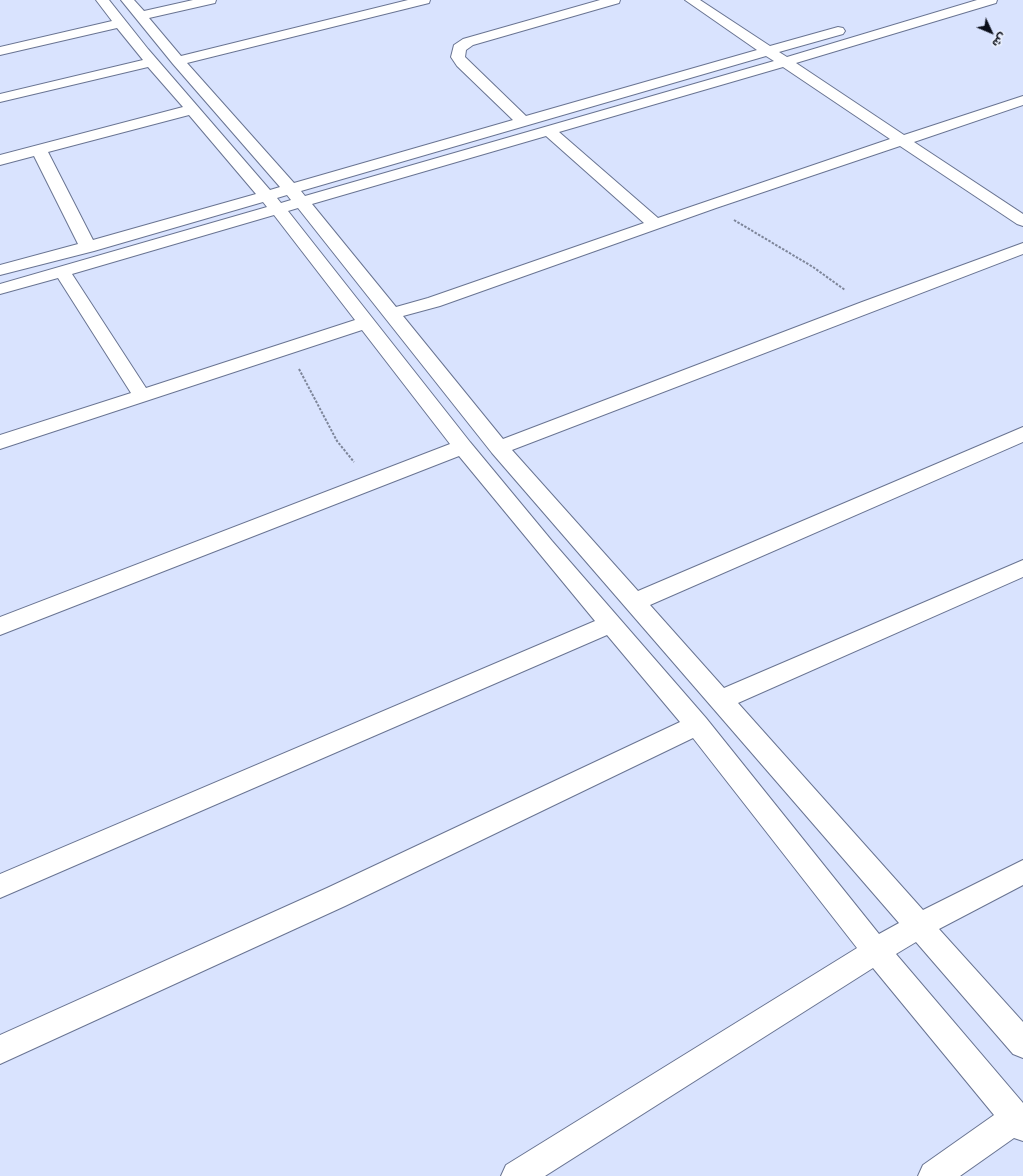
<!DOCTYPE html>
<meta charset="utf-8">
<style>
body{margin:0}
#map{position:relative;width:1023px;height:1176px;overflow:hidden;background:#d9e3fe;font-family:"Asap Condensed","Noto Sans Arabic",sans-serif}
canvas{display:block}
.north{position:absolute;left:971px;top:12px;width:40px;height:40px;-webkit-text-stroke:3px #ebf1fe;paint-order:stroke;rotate:134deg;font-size:11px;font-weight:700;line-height:16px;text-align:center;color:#0a0e19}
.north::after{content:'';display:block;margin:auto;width:14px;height:18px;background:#0a0e19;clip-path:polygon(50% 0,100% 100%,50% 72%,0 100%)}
</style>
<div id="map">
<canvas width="1023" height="1176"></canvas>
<div class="north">ش</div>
</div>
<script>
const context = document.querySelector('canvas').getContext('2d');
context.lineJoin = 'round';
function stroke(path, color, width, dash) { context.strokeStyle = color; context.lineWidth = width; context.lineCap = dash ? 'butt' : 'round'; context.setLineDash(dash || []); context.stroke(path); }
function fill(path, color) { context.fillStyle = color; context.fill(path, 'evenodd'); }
const path = new Path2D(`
 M734,220L813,267L845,290
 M299,369L337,441L354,462`);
const minor = new Path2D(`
 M96,0H109L148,49L270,190L280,187L173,64L121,0H134L144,11L193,0H216L215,3L149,18L181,56L408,0H430L429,3L187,63L294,183L513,120L457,66L451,57L454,45L463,39L600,0H620L619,3L473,45L466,50L465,57L526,116L757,50L685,0H700L770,46L838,27L843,28L845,31L843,34L779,52L787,57L977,0H997L996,3L796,63L904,135L1023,96V105L914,142L1023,214V226L1017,224L900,146L716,208L440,306L403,316L503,439L862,302L1023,243V254L512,450L638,591L1023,427V442L650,605L724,688L1023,560V577L738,703L923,910L1023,860V885L939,929L1023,1022V1058L1013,1054L916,942L896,954L1023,1103V1141L1014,1138L960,1176H918L923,1165L994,1115L873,968L545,1176H501L506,1165L857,948L693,738L345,906L0,1064V1035L327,888L680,722L607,635L0,898V874L595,621L459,456L0,635V617L450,444L362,330L0,449V435L131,393L58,278L0,294V284L267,207L263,202L94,251L0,275V265L78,244L34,156L0,165V155L183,107L148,67L0,102V94L143,60L117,28L0,55V47L112,21ZM766,56L774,61L305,196L301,191ZM783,67L890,139L658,218L559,132ZM189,115L256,194L93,240L48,152ZM546,136L644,223L428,298L396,307L312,204ZM287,195L291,200L281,203L277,198ZM298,208L492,453L899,923L879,934L706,718L552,541L470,442L288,211ZM274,215L355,320L146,388L72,274Z`);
stroke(minor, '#697492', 2);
stroke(path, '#7e869a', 2, [2.5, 1.5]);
fill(minor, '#fff');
</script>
